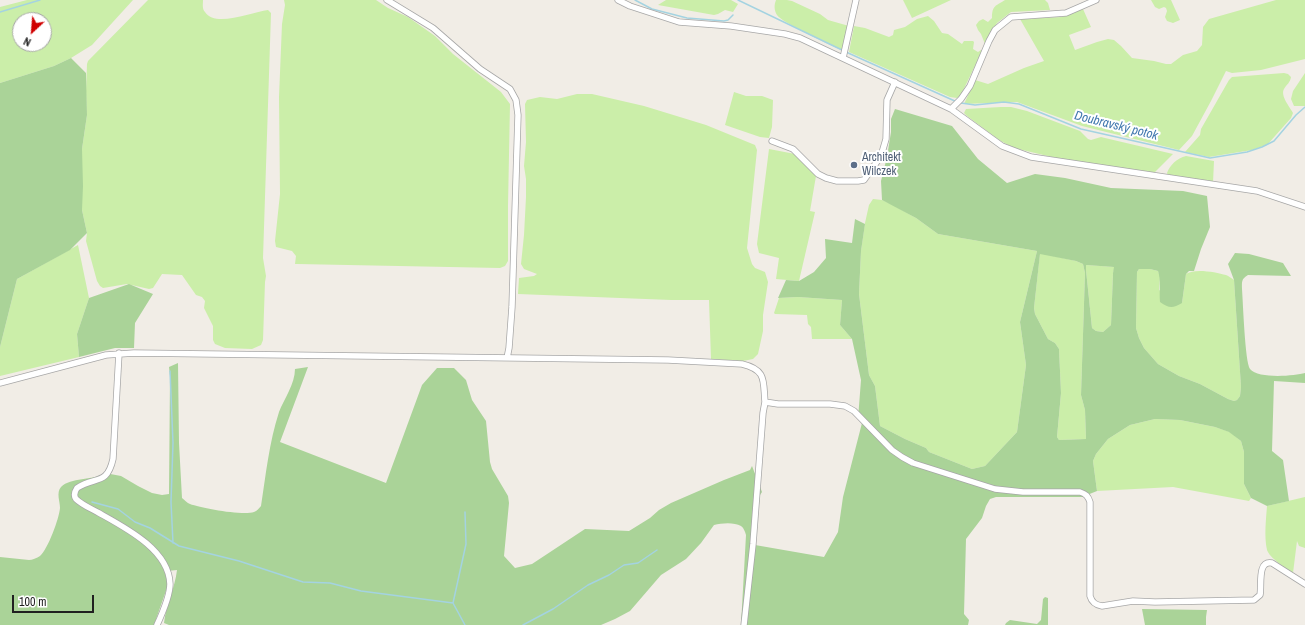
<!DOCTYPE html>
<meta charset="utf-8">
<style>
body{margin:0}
#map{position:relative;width:1305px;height:625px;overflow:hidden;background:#f1ede6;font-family:"Archivo Narrow",sans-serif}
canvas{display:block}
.north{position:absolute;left:12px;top:12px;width:40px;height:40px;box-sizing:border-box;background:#fff;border:1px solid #a6a6a6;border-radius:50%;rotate:206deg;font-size:11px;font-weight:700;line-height:16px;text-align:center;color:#202020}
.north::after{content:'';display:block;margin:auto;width:14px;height:18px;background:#d00000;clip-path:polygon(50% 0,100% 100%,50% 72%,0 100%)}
.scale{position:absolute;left:12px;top:595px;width:82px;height:18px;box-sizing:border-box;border:2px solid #202020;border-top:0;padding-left:5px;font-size:12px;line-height:14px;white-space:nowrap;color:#202020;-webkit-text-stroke:3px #fff;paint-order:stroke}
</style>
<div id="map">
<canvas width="1305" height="625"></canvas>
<div class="north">N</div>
<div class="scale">100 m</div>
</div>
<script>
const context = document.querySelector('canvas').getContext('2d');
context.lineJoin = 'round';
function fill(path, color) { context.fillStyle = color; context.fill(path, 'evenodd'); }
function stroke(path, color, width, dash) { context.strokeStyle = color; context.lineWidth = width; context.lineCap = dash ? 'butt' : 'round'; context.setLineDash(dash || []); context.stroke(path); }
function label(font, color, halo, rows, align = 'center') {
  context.font = font + ' "Archivo Narrow",sans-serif'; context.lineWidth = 4; context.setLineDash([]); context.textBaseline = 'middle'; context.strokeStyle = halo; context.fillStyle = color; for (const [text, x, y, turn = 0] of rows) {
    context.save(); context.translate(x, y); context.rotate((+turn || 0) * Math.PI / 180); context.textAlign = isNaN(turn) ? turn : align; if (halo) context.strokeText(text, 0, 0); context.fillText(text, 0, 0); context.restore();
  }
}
const grass = new Path2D(`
 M27,0H133L92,45L71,58L54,66L0,83V7ZM20,20H44V44H20Z
 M148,0H203C203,4 202,9 205,12C215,28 252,12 268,10L271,13L263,258L266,276L265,282L263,340L261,345L252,349L225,348L215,344L213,340V326L204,308L205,301L202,297L196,295L182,275L162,274L153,288L149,289L127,284L103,288L100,286L97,281L86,241L87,233L82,210V149L87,115L86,91L87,64L88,61Z
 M284,0H376L388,8L408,17L435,36L453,54L501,92L510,104L508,206V261L505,266L500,268L297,264H295L296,256L292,251L276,247L275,241L280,194L279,97L282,24L285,5Z
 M666,0H731L738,4L733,12L725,10L718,14L714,15L658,5Z
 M776,0H787L792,1L820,14L828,20L849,26L844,50H841C830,45 781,22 777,15C774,10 774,5 776,0Z
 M903,0H951L912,18Z
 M1005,0H1045L1048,3L1050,10L1011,12L997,23L989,36L985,44L981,34L978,30L976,25L979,21L983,19L988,22L992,18C992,5 996,6 1005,0Z
 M1151,0H1171L1180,20L1173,23L1167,21L1165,17L1167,11L1166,8L1164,7L1159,9L1155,7Z
 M1276,0H1305V59L1261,70L1232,73L1226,71L1211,101L1192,136L1179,150L1082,126L1017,102L964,104L975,80L988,84L1024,68L1044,61L1020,19L1061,17L1083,9L1091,27L1069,35L1075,50L1097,42L1108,39L1114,40L1121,46L1132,58L1154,61L1166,64H1171L1183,55L1197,51L1202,45L1203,27L1209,19Z
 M928,16L934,21L942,33L948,34L962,44L964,41H973L974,42L973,49L978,52L981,50L982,51L960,97L957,98L950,97L849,52L854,26L865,28L889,37L893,35L894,30L905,27L917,19Z
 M1284,73L1288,74L1291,77C1290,83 1287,84 1284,89C1280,96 1290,107 1293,113L1291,118L1267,145L1252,150L1209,157L1185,152L1200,135L1201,129L1229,80L1232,77Z
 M1305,73V106H1294L1291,99L1293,91Z
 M734,92L746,96H762L773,100L772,127L769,138L760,137L725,125Z
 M577,94H592L644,106L706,125L755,145L757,150L747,248L752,264L755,268L765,272L768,282L763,315V331L758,354L753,359L743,361L711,359L709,300H671L518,294L519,278L534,276L537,274L524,269L521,264L524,235L526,197V179L524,166L526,142L525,104L527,100L540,97L557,99Z
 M1001,107H1011L1027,111L1080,131L1088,139L1091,140L1101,137L1105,138L1173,154L1153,174L1073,162L1014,148L999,140L967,116L964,113L966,109Z
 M769,149L795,154L816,176L810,211L815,212L799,281L776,279L779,258L759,253L757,244Z
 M1186,156L1214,161L1213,183L1168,176L1167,173C1170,165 1177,158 1186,156Z
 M873,199L882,200L893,205L916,218L938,234L1037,251L1020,322L1026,365L1017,432L985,466L972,469L929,452L926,448L905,439L880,426L875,386L869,375L859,294L861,251L865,223L869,205Z
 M78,245L89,298L77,334L79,357L0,376V347L17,279Z
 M1040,253L1076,261L1083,264L1085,273L1081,395L1085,410L1086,439L1059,440L1057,437L1061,393L1059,349L1055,343L1048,339L1035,314L1034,308Z
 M1086,265L1115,267L1113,273L1111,325L1103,332L1096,331L1092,328L1086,270Z
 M1139,269H1150L1158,271L1160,276L1159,290L1182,303L1186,274C1194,268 1216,272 1226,275C1229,276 1231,278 1234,280L1241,387L1240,396L1237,400L1234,401L1228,399L1200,384L1179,376L1158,364L1144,348L1139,338L1136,328L1137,272Z
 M798,297L842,300L840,325L852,339H812L811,327L808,324L807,315L775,314L774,313L779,298Z
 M1155,419L1180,420L1215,427L1230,432L1241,441L1244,452V484L1251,498L1249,501L1173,487L1097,491L1093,461L1096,454L1108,439L1130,425Z
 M1305,497V548L1299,546L1297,541L1293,573C1286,569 1269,557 1267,550C1264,536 1266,520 1267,506Z`);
const forest = new Path2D(`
 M71,58L86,73L87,115L82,149L83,186L82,210L87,233L70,250L17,279L0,347V83L54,66Z
 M895,109L952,126L978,159L1007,183L1035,174L1065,178L1111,188L1183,191L1207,196L1210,227L1201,249L1194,271H1189L1186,274L1182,303C1172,309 1169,308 1160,302C1159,293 1161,279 1158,271L1150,269H1139L1137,272L1136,328L1139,338L1144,348L1158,364L1179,376L1200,384L1228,399L1234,401L1237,400L1240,396L1241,387L1234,280L1228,264L1235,253L1249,254L1283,263L1291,276L1248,275C1241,279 1242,282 1242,289C1243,302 1245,362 1250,369C1258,379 1294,376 1305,373V383L1274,381L1272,451L1283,460L1289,501L1267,506L1251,498L1244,484V452L1241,441L1229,432L1215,427L1180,420L1155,419L1130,425L1108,439L1096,454L1093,461L1097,491L1082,497H996L990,499L986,506L982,518L966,539L964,614L969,620L968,625H741L746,535C745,532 744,528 741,526C734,522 722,523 714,525L701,543L686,559L661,575L630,611L615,619L601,625H169L164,623C166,605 175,588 177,570L167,571L168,585L154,625H0V557L29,560C32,560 37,558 40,556C48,549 59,519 60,508C60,501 56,493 61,487C71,477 92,481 105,473L121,476L138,486L152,493L162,495L169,494L170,376L169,367L178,363L179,443L182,498C185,500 187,503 190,504C201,508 243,516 254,512C257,511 259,508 261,506C266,474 269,443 279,412C284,399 295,384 295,369L308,367L280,442L386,483L422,385L437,368H454L466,380L472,400L486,421L490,462L492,469L508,496L509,503L504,556L515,568L532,564L585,529L629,531L650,518L659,510L671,503L724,480L750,470L752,466L762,492L760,495L755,545L824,557L838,532L843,497L862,423L858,419L861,380L852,339L840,325L842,300L798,297L778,298L786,280L799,281L814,272L826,258L825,239L852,243L855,219L865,224L861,251L859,294L869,375L875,386L880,426L905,439L926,448L929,452L972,469L985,466L1017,432L1026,365L1020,322L1037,251L938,234L916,218L882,200L881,181L887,157L891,132V119ZM1040,254L1076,261L1083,264L1085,273L1081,395L1085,410L1086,439L1059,440L1057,437L1061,393L1059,349L1055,343L1048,339L1035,314L1034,308ZM1086,265L1114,267L1113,273L1111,325L1103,332L1096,331L1092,328L1086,270Z
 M129,284L153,294L135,323L134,348H115L79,357L77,334L89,298Z
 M1045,597L1048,598V625H1005L1006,623L1010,620L1037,624L1041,620L1043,599Z
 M1142,609L1207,610L1206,617V625H1145Z`);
const stream = new Path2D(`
 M635,0L652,9L687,18L724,21L728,20L733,15
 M738,0L842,50
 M0,12L40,0
 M846,52L957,102
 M961,103L975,105L1004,102L1019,104L1081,129L1210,158L1247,152L1262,147L1274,141L1296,115L1305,107
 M170,371L173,443L171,502L173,543
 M92,502L118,509L135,522L150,528L179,546L239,561L303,582L330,583L361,591L453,603L465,625
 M453,603L466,544L465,512
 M523,625L553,609L588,585L609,575L624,565L638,563L657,550`);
const minor = new Path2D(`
 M387,0L433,28L480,69L510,89L516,100L518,115L512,307L509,348L507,358
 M618,0L630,6L679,22L731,26L785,34L800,38L951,109L1002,146L1031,157L1257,191L1305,207
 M843,58L856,0
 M951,109L961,99L970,86L989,41L995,30L1011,17L1066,13L1096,0
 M772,141L793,149L818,174L826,178L837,181H858L864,180L881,156L886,139L887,100L895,82
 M119,353L113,459C107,486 95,476 77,488C75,491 73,495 76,499C82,505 92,509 99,513C126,528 169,550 170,584C170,596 162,614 157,625
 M0,383L106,355L134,353L668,360L742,364C767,370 763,381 765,402L778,404H830L845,406L854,411L892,450L902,457L913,463L995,489L1023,492H1080C1086,494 1088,496 1090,502V596C1092,603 1096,605 1102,606L1133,601L1155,602L1254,600L1260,595C1262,585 1257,560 1272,563L1305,584
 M744,625L753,544L763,413L765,402`);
const markers = [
 [854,165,4,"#5c6f8a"]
];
const serviceNames = [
 ["Architekt",862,158],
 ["Wilczek",862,172]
];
const waterNames = [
 ["Doubravský potok",1116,126,14]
];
fill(grass, '#cbeea9');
fill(forest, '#aad398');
stroke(stream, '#a4d3e1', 1.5);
stroke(minor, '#a7a7a7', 7);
stroke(minor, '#fff', 5.5);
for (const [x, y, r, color] of markers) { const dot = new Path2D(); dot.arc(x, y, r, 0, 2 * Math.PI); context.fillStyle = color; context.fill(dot); stroke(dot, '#fff', 1.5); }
label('12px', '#4e5e75', '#fff', serviceNames, 'left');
label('italic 13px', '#4379af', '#fff', waterNames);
</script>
